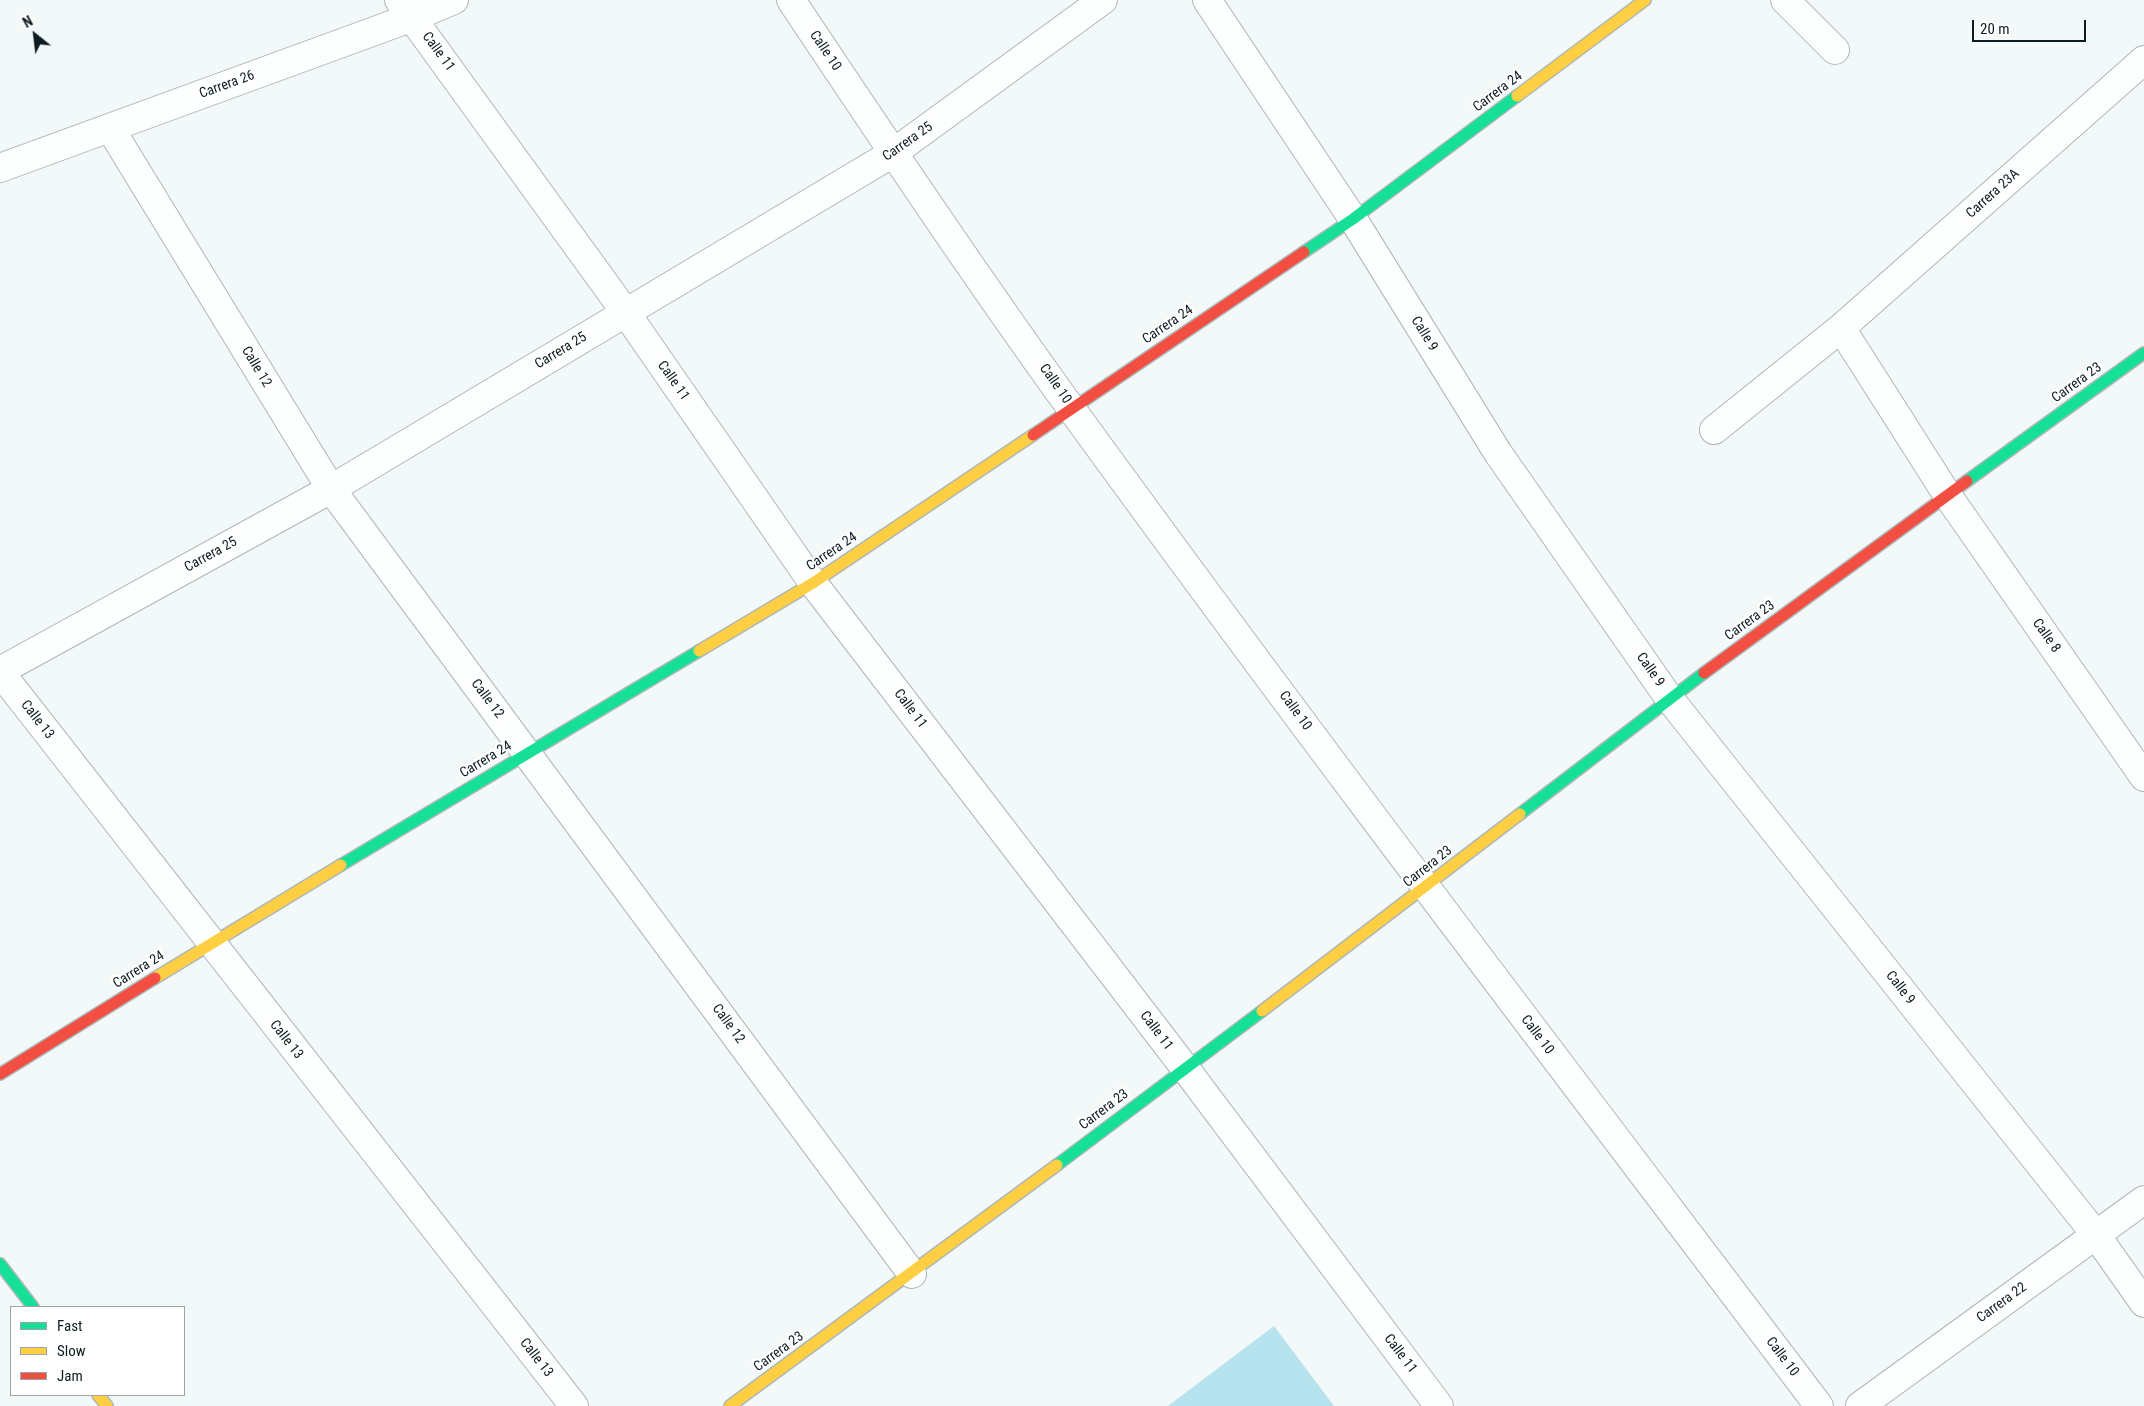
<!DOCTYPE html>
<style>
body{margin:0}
#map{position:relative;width:2144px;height:1406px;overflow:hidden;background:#f3f8f9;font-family:"Roboto Condensed",sans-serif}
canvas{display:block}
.legend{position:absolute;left:10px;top:1306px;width:175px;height:90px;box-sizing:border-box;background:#fff;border:1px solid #9ea4a6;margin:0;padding:6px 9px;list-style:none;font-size:15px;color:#0c1c20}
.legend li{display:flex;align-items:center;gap:10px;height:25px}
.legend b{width:25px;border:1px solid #9ea4a6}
.north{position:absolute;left:10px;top:10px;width:50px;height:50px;-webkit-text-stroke:4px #fff;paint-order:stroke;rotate:331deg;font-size:14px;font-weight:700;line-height:20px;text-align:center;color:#0c1c20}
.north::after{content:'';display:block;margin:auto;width:18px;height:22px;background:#0c1c20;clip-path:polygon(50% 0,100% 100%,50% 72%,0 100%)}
.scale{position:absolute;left:1972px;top:20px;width:114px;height:22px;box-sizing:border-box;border:2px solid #0c1c20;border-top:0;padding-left:6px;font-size:15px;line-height:18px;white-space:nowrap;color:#0c1c20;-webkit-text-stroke:4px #fff;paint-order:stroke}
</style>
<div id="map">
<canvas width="2144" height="1406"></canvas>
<ul class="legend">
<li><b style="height:6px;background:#16e098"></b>Fast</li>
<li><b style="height:6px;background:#ffcf43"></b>Slow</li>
<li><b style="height:6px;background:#f24e42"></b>Jam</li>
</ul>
<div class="north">N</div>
<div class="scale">20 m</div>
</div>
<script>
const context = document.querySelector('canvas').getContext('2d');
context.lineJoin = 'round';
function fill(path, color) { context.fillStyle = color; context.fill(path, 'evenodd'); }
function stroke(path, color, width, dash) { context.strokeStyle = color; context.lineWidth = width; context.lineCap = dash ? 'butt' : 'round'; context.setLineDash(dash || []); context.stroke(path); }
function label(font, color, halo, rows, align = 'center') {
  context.font = font + ' "Roboto Condensed",sans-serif'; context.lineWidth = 4.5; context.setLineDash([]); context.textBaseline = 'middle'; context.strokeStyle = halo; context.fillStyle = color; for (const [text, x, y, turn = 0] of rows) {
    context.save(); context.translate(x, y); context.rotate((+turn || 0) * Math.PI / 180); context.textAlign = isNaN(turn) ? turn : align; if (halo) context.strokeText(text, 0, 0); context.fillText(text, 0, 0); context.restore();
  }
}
const green = new Path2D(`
 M1274,1326L1334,1406H1168Z`);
const street = new Path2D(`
 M399,0L626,313L813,583L1185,1068L1439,1406
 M791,0C883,138 976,277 1073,411C1317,747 1569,1076 1819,1406
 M1207,0L1353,219L1498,453L1669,698L2096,1235L2144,1303
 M1785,0L1835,50
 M110,128L331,489L912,1274
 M0,168L413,17L454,0
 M1841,328L1948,496L2144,777
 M1714,430L1841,328L2144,60
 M0,671L331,489L893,153L1103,0
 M0,672L574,1406
 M1860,1406L2144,1200`);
const fast = new Path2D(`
 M1304,252L1353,219L1517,96
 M1967,481L2144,353
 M1520,814L1704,673
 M341,865L699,651
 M1057,1165L1262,1011
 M0,1264L33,1307`);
const slow = new Path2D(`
 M1517,96L1645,0
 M699,651L813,583L1033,435
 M155,978L341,865
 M1262,1011L1520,814
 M98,1395L107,1406
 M730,1406L1057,1165`);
const jam = new Path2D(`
 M1033,435L1304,252
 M1704,673L1967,481
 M0,1074L155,978`);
const streetNames = [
 ["Calle 10",825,51,56],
 ["Calle 11",438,52,54],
 ["Carrera 26",227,85,-20],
 ["Carrera 24",1498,92,-37],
 ["Carrera 25",908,142,-35],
 ["Carrera 23A",1993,194,-42],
 ["Carrera 24",1168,325,-34],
 ["Calle 9",1424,334,58],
 ["Carrera 25",561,351,-31],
 ["Calle 12",256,367,59],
 ["Calle 11",673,381,55],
 ["Carrera 23",2077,383,-36],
 ["Calle 10",1055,384,55],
 ["Carrera 24",832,552,-34],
 ["Carrera 25",211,555,-29],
 ["Carrera 23",1750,621,-36],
 ["Calle 8",2046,636,55],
 ["Calle 9",1650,670,55],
 ["Calle 12",487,699,53],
 ["Calle 11",910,709,53],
 ["Calle 10",1295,711,54],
 ["Calle 13",37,720,52],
 ["Carrera 24",486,760,-31],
 ["Carrera 23",1428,867,-38],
 ["Carrera 24",139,970,-32],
 ["Calle 9",1900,988,52],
 ["Calle 12",728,1024,54],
 ["Calle 11",1156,1031,53],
 ["Calle 10",1537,1035,53],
 ["Calle 13",286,1040,52],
 ["Carrera 23",1104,1110,-37],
 ["Carrera 22",2002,1303,-36],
 ["Carrera 23",779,1352,-36],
 ["Calle 11",1400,1354,53],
 ["Calle 10",1782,1357,53],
 ["Calle 13",536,1358,52]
];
fill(green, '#b6e3ed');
stroke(street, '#adb7b9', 30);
stroke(fast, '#adb7b9', 14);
stroke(slow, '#adb7b9', 14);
stroke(jam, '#adb7b9', 14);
stroke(street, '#fdfefe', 28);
stroke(fast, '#16e098', 11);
stroke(slow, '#ffcf43', 11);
stroke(jam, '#f24e42', 11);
label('14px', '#0c1c20', '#fff', streetNames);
</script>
